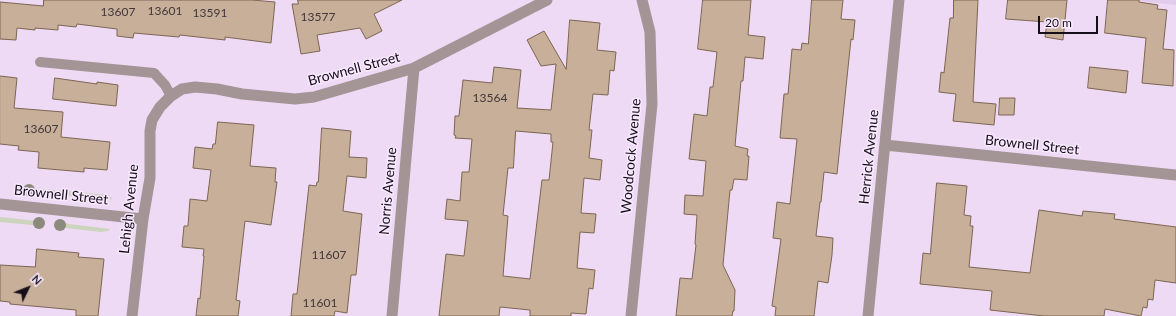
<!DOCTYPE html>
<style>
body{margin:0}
#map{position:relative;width:1176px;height:316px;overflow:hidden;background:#eedaf5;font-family:Lato,sans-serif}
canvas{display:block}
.north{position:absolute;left:8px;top:268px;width:40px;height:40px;-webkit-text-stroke:3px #f9e9ff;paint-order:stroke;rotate:47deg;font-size:11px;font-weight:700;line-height:16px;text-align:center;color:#160f19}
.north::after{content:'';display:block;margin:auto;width:14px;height:18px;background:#160f19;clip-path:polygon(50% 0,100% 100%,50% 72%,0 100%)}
.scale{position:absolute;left:1038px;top:16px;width:60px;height:18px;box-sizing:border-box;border:2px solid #160f19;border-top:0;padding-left:5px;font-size:12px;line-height:14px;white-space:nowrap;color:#160f19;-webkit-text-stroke:3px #f9e9ff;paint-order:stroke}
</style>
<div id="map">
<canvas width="1176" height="316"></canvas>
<div class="north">N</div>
<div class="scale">20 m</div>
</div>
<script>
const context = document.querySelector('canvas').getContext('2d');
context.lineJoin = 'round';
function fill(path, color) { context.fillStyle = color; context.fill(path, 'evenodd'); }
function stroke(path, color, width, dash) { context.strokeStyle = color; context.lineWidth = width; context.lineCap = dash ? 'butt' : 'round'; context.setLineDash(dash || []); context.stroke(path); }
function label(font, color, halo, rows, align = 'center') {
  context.font = font + ' Lato,sans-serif'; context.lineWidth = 3; context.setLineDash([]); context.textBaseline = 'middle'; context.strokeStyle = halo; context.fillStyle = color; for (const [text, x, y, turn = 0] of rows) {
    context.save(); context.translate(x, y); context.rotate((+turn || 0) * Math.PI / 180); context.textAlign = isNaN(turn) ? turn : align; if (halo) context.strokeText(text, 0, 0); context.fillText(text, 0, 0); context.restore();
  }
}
const built = new Path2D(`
 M1123,0H1176V5L1139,1Z`);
const green = new Path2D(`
 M23,187L55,190V195L26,193Z
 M59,190L108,195L113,199L106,200L59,195Z
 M0,217L38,221L42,226L0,222Z
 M61,223L110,229L108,231L101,232L57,227Z`);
const building = new Path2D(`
 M44,0H252L275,2L271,43L225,37V40L180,35L179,37L134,33L133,38L117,36V29L77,24L76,27L58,25V30L35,28V30L17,28L16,40L0,39V2L43,6Z
 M298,0H402L374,14L382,31L366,39L360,28L317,35L320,51L301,54L292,4H298Z
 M703,0H751L748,35L765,37L763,59L745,57L743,81H741L735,146L748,149L747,156H749L747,180L734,179L732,190H730L723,265L735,290L734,311H733L732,316H676L680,278L692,279L696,245L695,244L697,215L684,214L685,195L703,196L706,161L689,159L694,114L707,116L710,87H713L717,52L698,49Z
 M812,0H843L841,19L855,20L853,40L851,39L837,174L824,172L821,202H820L816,236L833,238L832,255L828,283L818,281L814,316H775L776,307L772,306L781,239L773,238L777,202L790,204L797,139L780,138L784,94H788L792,49L801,50L802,43L808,44Z
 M954,0H978L973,102L996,104L994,125L953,121L956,94L939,92L941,72L944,73L950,18H953Z
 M1008,0H1067L1063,40L1045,37L1047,22L1006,19Z
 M1108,0H1139V2L1158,5L1157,9L1167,10L1163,49L1174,50L1173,86L1142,83L1146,38L1105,33Z
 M570,20L600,23L597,50L616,52L614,71L610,70L608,95L593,94L589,130H592L589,158L602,160L600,180L584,178L581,213L596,214L594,233L580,232L577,268L595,270L593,289L589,288L586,314L571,313V316H530V310L500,307L499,316H439L446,254L464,256L468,221L445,219L447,199L460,201L462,172H469L472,139L455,138L456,136L454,135L455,116H459L463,80L492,83L494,67L521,70L517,108L551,110L556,64L541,66L527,40L544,31L566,69ZM516,131L551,134V142H553L549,180H542L530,279L503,276L508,216L503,215L508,168H513Z
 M1090,67L1128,71L1126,93L1088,88Z
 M0,76L17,78L14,108L63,112L61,137L110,142L107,170L84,168V172L38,168L39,152L18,150L19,146L0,144Z
 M55,78L97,84V82L118,85L116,106L53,99Z
 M1000,98H1015L1014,115H999Z
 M218,122L254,125L250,166L276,168L275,182H277L271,225L245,221L236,300L240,301L238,316H196L198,298L200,299L204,256H203L204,249L182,247L184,226H188L190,199L207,201L211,170L193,168L195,147L212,149L213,144H215Z
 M322,128L351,131L349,157L367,158L366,178L347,176L343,211L362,214L356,275H351L347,313L335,311L334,316H291L293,294H297L309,185L316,186L317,182H318Z
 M937,183L967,186L964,215L971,216L970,226H973L969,267L1030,273L1039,210L1082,216L1083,211L1115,214L1114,219L1176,227V283L1155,280L1153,300L1148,299L1147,308L1143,307L1141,316L1105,309L1104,316H1044L990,310L992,291L920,284L923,253L930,254Z
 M37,249L79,253L78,257L104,259L98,316H76V310L10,304V302L0,301V265L35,267Z`);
const service = new Path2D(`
 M40,62L154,73L165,85L171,96`);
const minor = new Path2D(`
 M885,145L1176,175
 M0,204L143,219
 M132,316L143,219L150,178V131L152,120L160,107L171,96L182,89L195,87L217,89L242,94L295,99L314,97L414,68L547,0
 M392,316L414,68
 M631,316L652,104L650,32L642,0
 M868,316L899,0`);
const trees = [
 [29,190],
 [39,223],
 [60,225]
];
const numberNames = [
 ["13601",165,11],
 ["13607",118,12],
 ["13591",210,13],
 ["13577",318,17],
 ["13564",490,98],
 ["13607",41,129],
 ["11607",329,255],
 ["11601",320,303]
];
const streetNames = [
 ["Brownell Street",354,69,-15],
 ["Brownell Street",1032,145,6],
 ["Woodcock Avenue",631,156,-85],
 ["Herrick Avenue",869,157,-84],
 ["Norris Avenue",388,191,-85],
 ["Brownell Street",61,195,6],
 ["Lehigh Avenue",129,209,-84]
];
fill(built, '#e3cbec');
fill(green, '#cdd4be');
fill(building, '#c7af9a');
stroke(building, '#7c6551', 1);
stroke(service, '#a39495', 10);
stroke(minor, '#a39495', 11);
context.fillStyle = '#8c8a7c';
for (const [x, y] of trees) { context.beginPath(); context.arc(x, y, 6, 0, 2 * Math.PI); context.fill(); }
label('12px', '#423739', null, numberNames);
label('14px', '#160f19', '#f9e9ff', streetNames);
</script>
